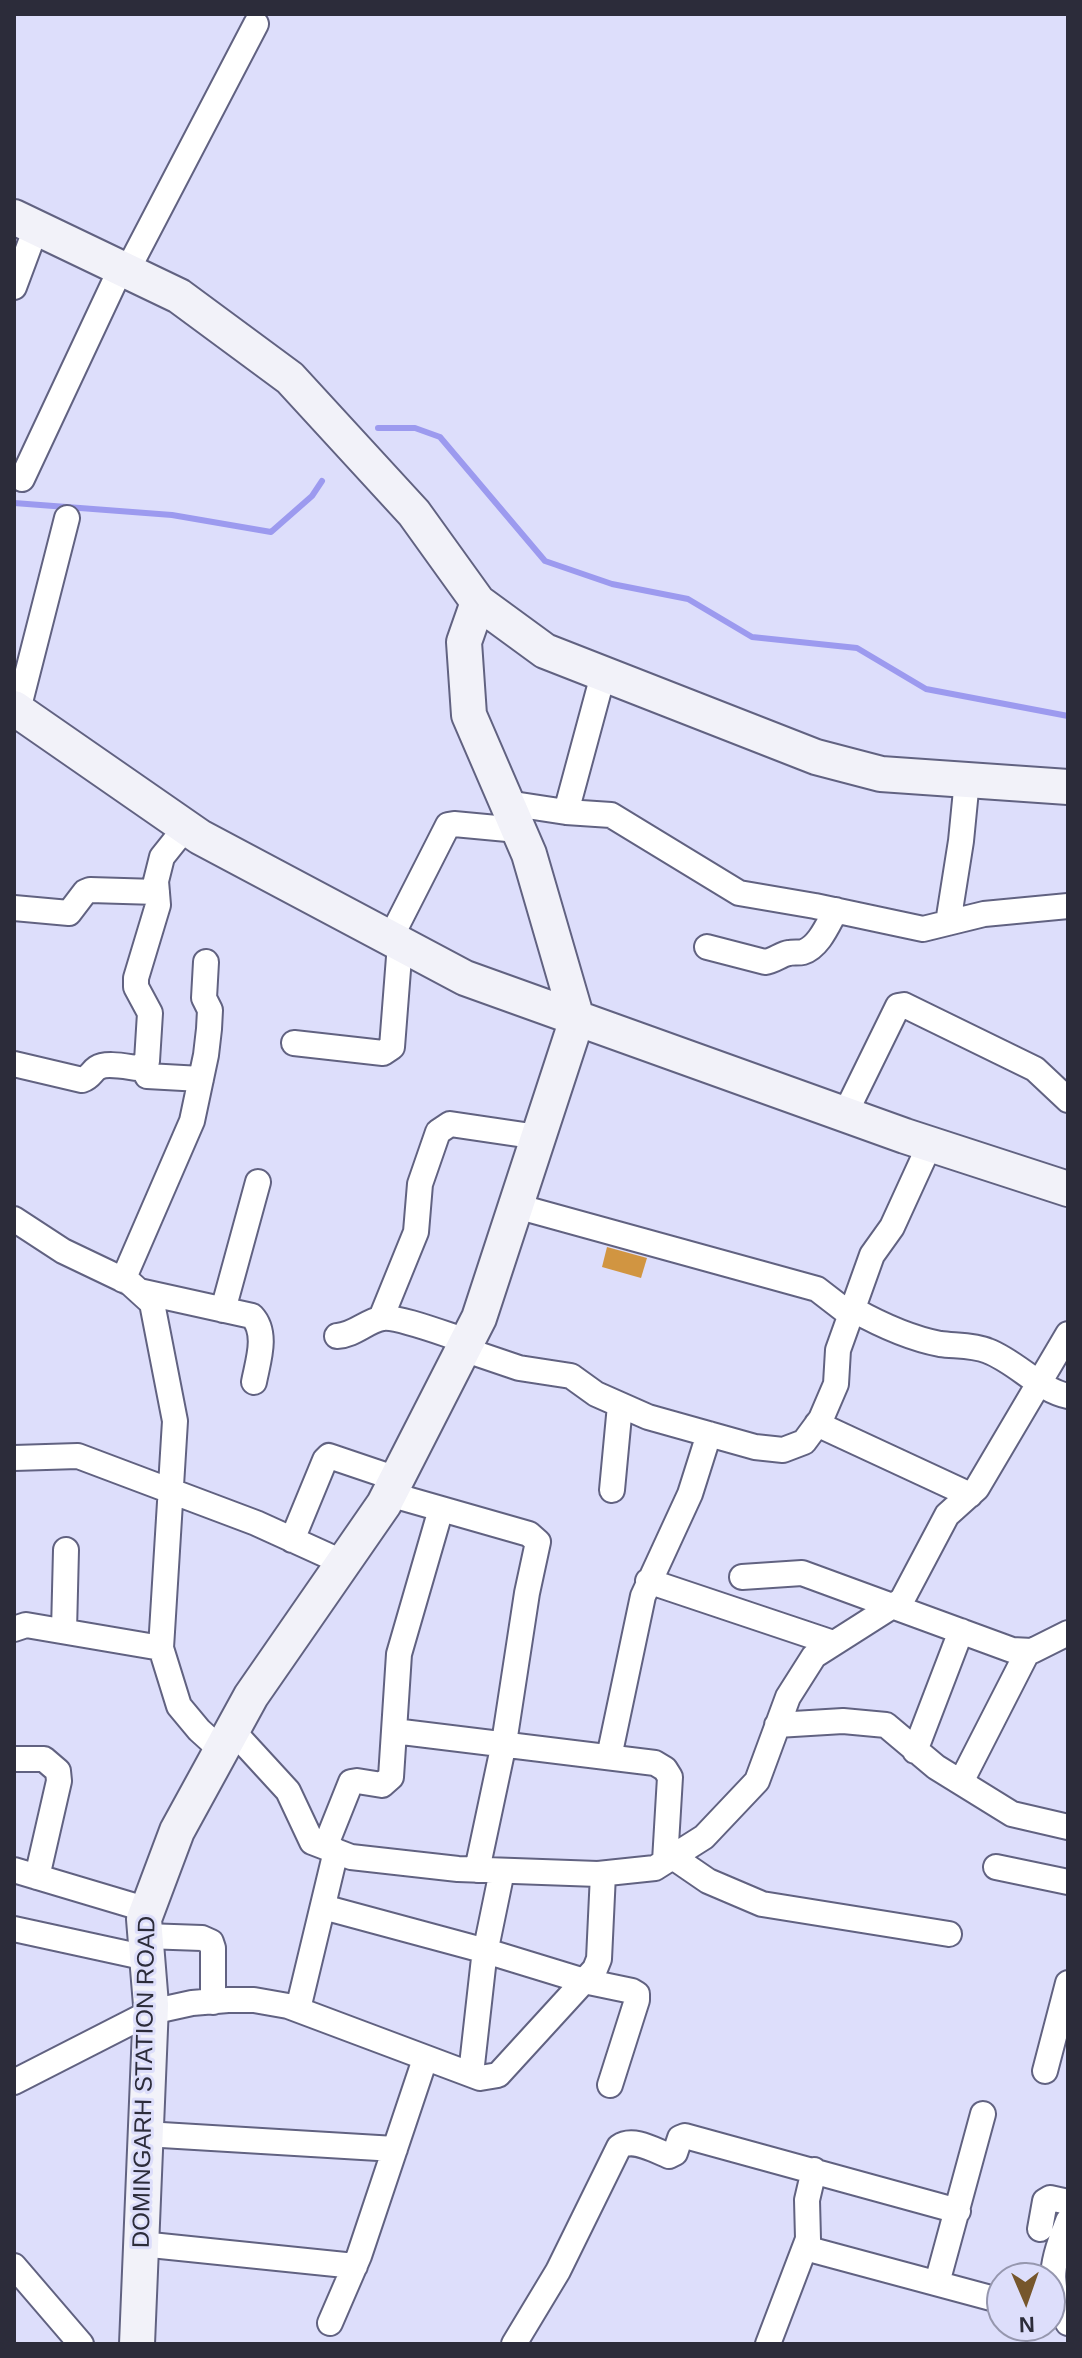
<!DOCTYPE html>
<style>
body{margin:0}
#map{position:relative;width:1082px;height:2358px;overflow:hidden;background:#dddefb;font-family:Arial,sans-serif}
canvas{display:block}
.frame{position:absolute;inset:0;border:16px solid #2c2c3a;pointer-events:none}
.north{position:absolute;left:986px;top:2262px;width:80px;height:80px;box-sizing:border-box;background:#dddefb;border:2px solid #9697ae;border-radius:50%;rotate:178deg;font-size:22px;font-weight:700;line-height:32px;text-align:center;color:#2c2c3a}
.north::after{content:'';display:block;margin:auto;width:28px;height:36px;background:#76562c;clip-path:polygon(50% 0,100% 100%,50% 72%,0 100%)}
</style>
<div id="map">
<canvas width="1082" height="2358"></canvas>
<div class="frame"></div>
<div class="north">N</div>
</div>
<script>
const context = document.querySelector('canvas').getContext('2d');
context.lineJoin = 'round';
function stroke(path, color, width, dash) { context.strokeStyle = color; context.lineWidth = width; context.lineCap = dash ? 'butt' : 'round'; context.setLineDash(dash || []); context.stroke(path); }
function fill(path, color) { context.fillStyle = color; context.fill(path, 'evenodd'); }
function label(font, color, halo, rows, align = 'center') {
  context.font = font + ' Arial,sans-serif'; context.lineWidth = 6; context.setLineDash([]); context.textBaseline = 'middle'; context.strokeStyle = halo; context.fillStyle = color; for (const [text, x, y, turn = 0] of rows) {
    context.save(); context.translate(x, y); context.rotate((+turn || 0) * Math.PI / 180); context.textAlign = isNaN(turn) ? turn : align; if (halo) context.strokeText(text, 0, 0); context.fillText(text, 0, 0); context.restore();
  }
}
const stream = new Path2D(`
 M378,428H415L440,437L545,561L612,584L688,599L752,637L857,648L926,689L1068,716
 M14,503L172,515L271,532L312,496L322,481`);
const building = new Path2D(`
 M607,1247L647,1258L641,1278L602,1267Z`);
const street = new Path2D(`
 M127,271L256,24
 M14,287L36,228
 M22,479L121,268
 M18,710L67,518
 M507,803L566,812L611,815L739,893L815,906L923,929L984,914L1068,906
 M566,812L603,675
 M14,908L69,913L85,892L90,890L157,892
 M948,923L961,841L967,780
 M390,939L448,825L454,824L518,830
 M707,947L765,962C774,961 781,954 789,953C793,952 799,953 803,952C819,947 828,924 836,910
 M294,1043L383,1053L392,1047L400,944
 M14,1064L82,1080C91,1077 91,1072 97,1068C106,1062 128,1067 138,1068L147,1061L150,1013L136,987V978L158,905L156,881L162,857L186,827
 M147,1076L201,1079
 M845,1114L898,1006L904,1005L1035,1069L1068,1100
 M516,1206L817,1289L852,1316
 M14,1219L63,1251L130,1283L152,1303L175,1421L161,1648L179,1706L199,1730L221,1750
 M123,1280L192,1121L206,1055L209,1029L210,1010L204,998L206,962
 M139,1291L252,1316C268,1333 258,1361 254,1382
 M223,1310L258,1182
 M854,1310C881,1325 909,1338 940,1344C955,1346 974,1345 988,1351C1017,1362 1039,1390 1068,1396
 M381,1318L416,1232L420,1184L438,1132L450,1124L538,1137
 M337,1336C355,1335 366,1321 383,1318C398,1316 450,1336 467,1341
 M463,1349L519,1368L571,1376L596,1394L648,1417L755,1447L783,1450L804,1442L821,1419L836,1384L838,1350L872,1255L892,1227L930,1144
 M817,1424L970,1495
 M14,1458L78,1456L256,1523L344,1563
 M612,1490L620,1405
 M389,1494L529,1534L538,1542L527,1593L504,1743L477,1870
 M292,1540L325,1460L329,1456L397,1479
 M742,1577L802,1573L1012,1650L1032,1651L1068,1633
 M648,1581L833,1643
 M14,1629L26,1625L161,1648
 M64,1631L66,1550
 M777,1725L843,1721L886,1725L936,1767L1012,1814L1068,1827
 M232,1730L288,1791L312,1842L351,1857L458,1869L598,1874L655,1868L704,1837L757,1781L788,1697L814,1656L902,1600L947,1515L977,1488L1068,1334
 M394,1731L655,1763L665,1769L670,1777L665,1861
 M915,1751L961,1631
 M609,1757L643,1596L690,1494L709,1434
 M14,1759H44L58,1771L59,1781L37,1877
 M961,1782L1028,1651
 M325,1847L351,1782L357,1781L382,1785L391,1777L399,1654L441,1509
 M673,1857L708,1881L762,1904L949,1934
 M996,1867L1068,1882
 M14,1870L148,1910
 M323,1907L486,1951L584,1981L632,1991L637,1994V2000L610,2085
 M14,1929L147,1958
 M145,1936L202,1938L211,1942L213,1948V2002
 M298,2009L336,1851
 M1045,2071L1068,1983
 M471,2074L484,1958L502,1871
 M14,2082L151,2012L192,2003L228,2000H254L288,2006L480,2078L498,2075L595,1969L599,1959L603,1874
 M145,2134L395,2149
 M1068,2221C1053,2260 1044,2285 1068,2323
 M1040,2229L1045,2201L1050,2198L1068,2202
 M141,2244L355,2266
 M805,2248L1002,2301
 M14,2266L81,2344
 M937,2283L983,2114
 M330,2323L359,2256L425,2059
 M514,2344L558,2271L619,2147C633,2137 654,2150 669,2156L675,2153L680,2138L685,2136L958,2211
 M768,2344L808,2239L807,2200L814,2170`);
const secondary = new Path2D(`
 M14,217L179,296L290,378L414,513L478,602L545,651L816,757L881,774L1068,787
 M14,708L200,837L465,978L905,1136L1068,1189
 M137,2344L151,2005L144,1919L177,1831L251,1696L384,1504L479,1318L577,1019L529,854L469,715L464,642L478,602`);
const streetNames = [
 ["DOMINGARH STATION ROAD",145,2082,-89]
];
stroke(stream, '#9c9aef', 6);
fill(building, '#d19541');
stroke(street, '#616281', 28);
stroke(secondary, '#616281', 38);
stroke(street, '#fff', 24);
stroke(secondary, '#f2f2f9', 34);
label('24px', '#2c2c3a', '#dddefb', streetNames);
</script>
